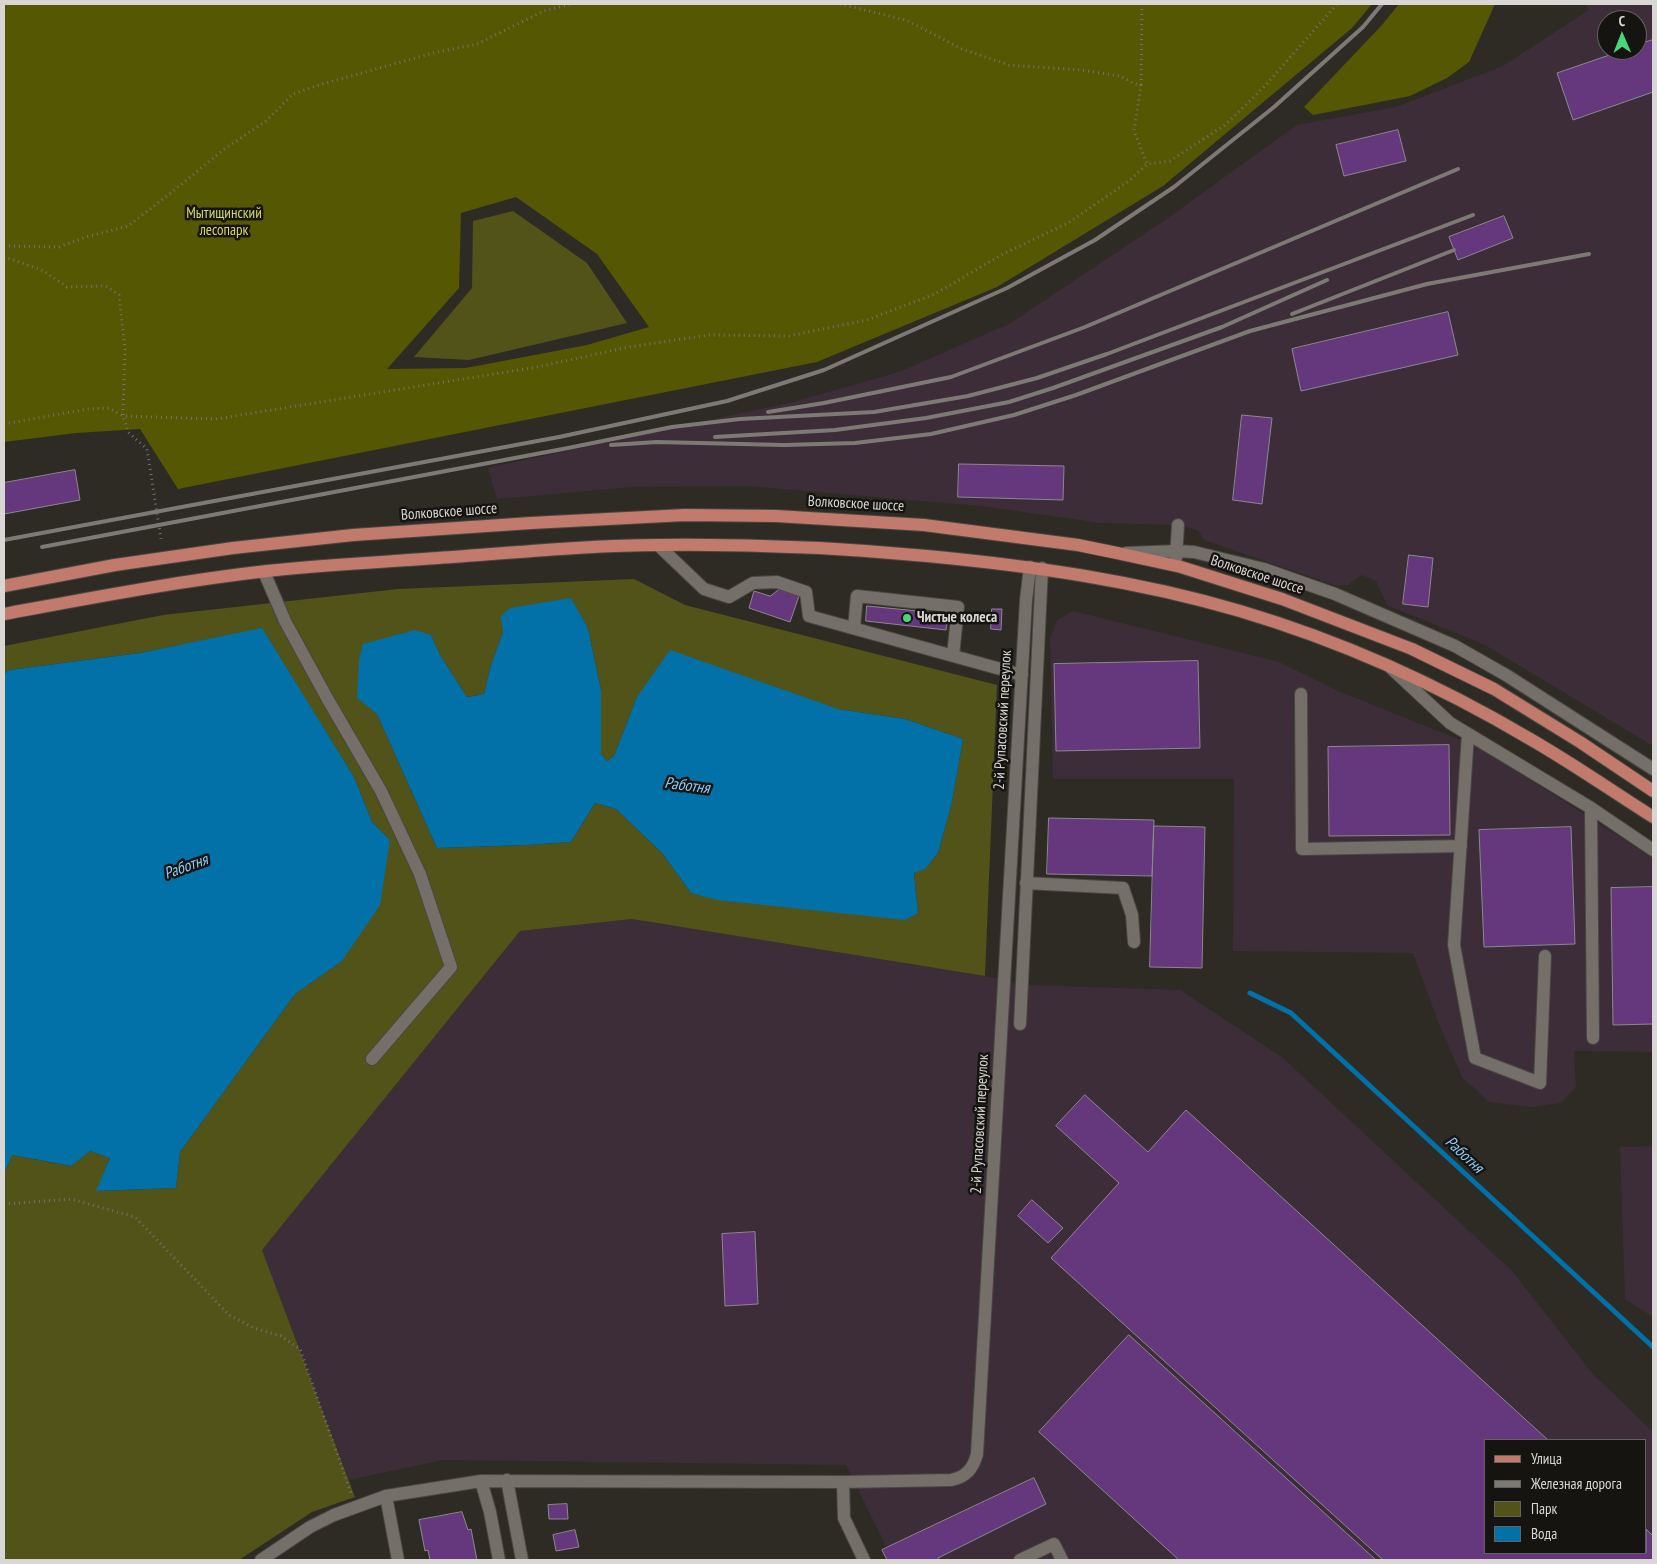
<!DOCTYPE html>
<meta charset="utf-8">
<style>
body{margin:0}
#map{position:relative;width:1657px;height:1564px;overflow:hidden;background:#2e2b25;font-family:"PT Sans Narrow",sans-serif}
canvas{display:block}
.frame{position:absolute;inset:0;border:5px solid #d9d7d3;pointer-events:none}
.legend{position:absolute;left:1484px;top:1439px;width:162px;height:115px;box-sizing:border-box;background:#151411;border:1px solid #63625f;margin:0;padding:6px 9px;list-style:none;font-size:15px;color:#d9d7d3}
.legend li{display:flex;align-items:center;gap:10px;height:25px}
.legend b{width:25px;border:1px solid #63625f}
.north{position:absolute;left:1597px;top:10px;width:50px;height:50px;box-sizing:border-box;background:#151411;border:1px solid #63625f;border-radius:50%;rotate:359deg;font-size:14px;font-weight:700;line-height:20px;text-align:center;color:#d9d7d3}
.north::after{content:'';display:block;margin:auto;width:18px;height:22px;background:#47d779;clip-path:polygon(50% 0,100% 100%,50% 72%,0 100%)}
</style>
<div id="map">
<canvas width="1657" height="1564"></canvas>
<div class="frame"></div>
<ul class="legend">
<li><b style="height:6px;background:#c17a6b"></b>Улица</li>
<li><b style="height:6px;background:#7d7a75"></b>Железная дорога</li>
<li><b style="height:14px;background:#515319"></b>Парк</li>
<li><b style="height:14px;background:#0171a7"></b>Вода</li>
</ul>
<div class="north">С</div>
</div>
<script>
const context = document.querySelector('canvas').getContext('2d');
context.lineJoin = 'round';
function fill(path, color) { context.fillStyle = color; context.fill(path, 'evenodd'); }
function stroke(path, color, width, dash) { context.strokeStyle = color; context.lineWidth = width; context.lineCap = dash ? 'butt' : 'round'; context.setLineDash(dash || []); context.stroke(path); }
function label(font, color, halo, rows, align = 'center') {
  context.font = font + ' "PT Sans Narrow",sans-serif'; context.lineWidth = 5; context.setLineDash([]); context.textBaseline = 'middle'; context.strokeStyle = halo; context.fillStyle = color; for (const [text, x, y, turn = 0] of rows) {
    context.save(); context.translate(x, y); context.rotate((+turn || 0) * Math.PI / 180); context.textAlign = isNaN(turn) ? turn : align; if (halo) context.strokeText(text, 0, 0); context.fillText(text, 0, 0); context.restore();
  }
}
const industrial = new Path2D(`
 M1584,4H1653V746L1485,645L1387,605L1376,581L1362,575L1348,585L1337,586L1204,540L1198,530L1178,525L1101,523L981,506L746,486L632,487L497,499L488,468L793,402L899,372L1009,324L1165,220L1297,125L1396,107L1503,66L1589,10ZM1607,20H1637V50H1607Z
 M1073,611L1279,662L1336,690L1480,748L1653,858V1052L1574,1051L1576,1087L1561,1103L1529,1107L1489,1102L1462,1077L1437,1019L1413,953L1233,951L1234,779H1053L1050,639L1057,620Z
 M632,919L985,976L1029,985L1180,990L1283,1058L1512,1271L1593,1374L1653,1432V1560H893L846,1465L443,1460L349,1480L262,1250L520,931ZM1486,1440H1646V1553H1486Z
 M1653,1146V1317L1625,1299L1620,1147Z`);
const green = new Path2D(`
 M513,211L587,263L627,323L469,360L414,357L472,288L473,221Z
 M634,579L685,605L997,685L985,976L632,919L520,931L262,1250L355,1497L312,1512L239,1560H4V1174L12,1155L70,1166L90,1151L110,1158L97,1191L176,1188L180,1152L295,994L342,961L390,840L372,822L354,777L262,629L140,653L9,670L4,674V646L163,615L398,589ZM570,598L588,628L601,690V754L607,761L614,756L637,697L838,709L905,719L963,739L952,802L938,853L925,869L914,872L918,913L691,893L662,853L616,809L595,803L571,842L528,845L437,848L377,714L431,635L440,655L467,697L484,694L491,665L503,632Z`);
const forest = new Path2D(`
 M4,4H1372L1352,28L1163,186L997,287L817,362L178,489L140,429L76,433L4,442ZM516,197L597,254L649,327L587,345L466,368L387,369L459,288L461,213Z
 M1399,4H1495L1469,62L1447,78L1410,96L1313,115L1304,107L1382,25Z`);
const water = new Path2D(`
 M571,598L588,628L601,690V754L607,761L614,756L637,697L670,650L838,709L905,719L963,739L952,802L938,853L925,869L914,873L918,913L905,920L717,900L691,893L662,853L616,809L595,803L571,842L528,845L437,848L377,714L357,698L359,660L363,644L415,630L431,635L440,655L467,697L484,694L491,665L503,632L501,616L510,608Z
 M262,628L354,777L372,822L390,840L380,905L342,961L295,994L180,1152L176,1188L96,1191L110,1158L90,1151L71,1166L12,1155L4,1174V674L9,670L140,653Z`);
const stream = new Path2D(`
 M1250,993L1291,1013L1653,1347`);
const building = new Path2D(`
 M1653,40V92L1573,120L1557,73L1624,50H1637V45Z
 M1398,130L1406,161L1344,176L1336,145Z
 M1504,216L1513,238L1458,260L1449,237Z
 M1448,312L1458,355L1301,391L1292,349Z
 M1242,415L1272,418L1262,504L1233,500Z
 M959,464L1064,466L1063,500L958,497Z
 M75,470L80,500L4,514V483Z
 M1409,555L1433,558L1428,607L1403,604Z
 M780,589L799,596L790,622L749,608L754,591L770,596Z
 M867,606L948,614L946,630L866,621Z
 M992,609H1002L1001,630L991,629Z
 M1198,661L1200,748L1056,751L1054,664Z
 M1449,745L1450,835L1329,836L1328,747Z
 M1049,818L1154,820L1152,876L1047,874Z
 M1154,826L1205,827L1202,968L1150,967Z
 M1571,827L1575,944L1484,947L1479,830Z
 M1653,887V1024L1613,1025L1611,888Z
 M1085,1095L1148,1152L1186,1110L1548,1440H1486V1553H1646V1529L1653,1536V1560H1383L1051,1258L1119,1183L1056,1126Z
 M1032,1200L1063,1228L1048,1243L1018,1216Z
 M755,1232L758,1304L725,1306L722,1234Z
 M1129,1335L1376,1560H1179L1039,1432Z
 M1034,1478L1046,1504L938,1558L939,1560H887L882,1550Z
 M567,1504L568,1519H549L548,1505Z
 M462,1512L468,1530L471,1529L477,1560H430L428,1550L425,1551L419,1520Z
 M575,1530L579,1547L556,1551L553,1535Z`);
const path = new Path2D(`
 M840,4L906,20L962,49L1009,65L1081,70L1120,76L1135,84L1141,85L1134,131L1147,164L1170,161L1225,125L1263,88L1337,4
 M1141,85L1142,4
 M4,246L59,247L86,237L128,226L172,192L223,150L266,121L293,94L319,85L433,53L477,44L544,11L572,4
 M4,260L8,258L44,271L67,287L106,286L119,295L125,349L123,416L216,419L537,367L629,347L709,335L789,336L867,320L935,294L1001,255L1068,223L1129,181L1147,164
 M4,424L88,409L109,408L123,416L128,432L147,449L161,539
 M4,1204L71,1199L135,1217L229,1315L254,1328L281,1336L300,1349L352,1496`);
const minor = new Path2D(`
 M658,545L704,589L729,597L753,583L777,582L806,592L809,616L1022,675
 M1126,553L1177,551L1194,552L1264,569L1335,594L1455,646L1506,675L1653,769
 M1176,558L1178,525
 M264,572L285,621L327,698L381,791L420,874L451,967L372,1059
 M854,628L857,596L958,607L953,656
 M1391,668L1450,723L1591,808L1653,850
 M1301,694L1302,849L1461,846
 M1468,734L1454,945L1475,1058L1540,1083L1545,956
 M1591,808L1593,1038
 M1026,883L1123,888L1132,915L1134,942
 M1020,1024L1042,568
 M507,1480L522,1560
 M481,1481L490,1512L499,1560
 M261,1560L310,1527L334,1515L386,1496
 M398,1560L386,1496L481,1481L843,1482
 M864,1560L844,1518L843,1482L951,1480C966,1477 973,1469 977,1454L1026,600L1030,567
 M1020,1560L1054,1544L1062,1560`);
const major = new Path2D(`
 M4,586L115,565L233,548L353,535L531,523L685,515L776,516L924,525L1078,545L1117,553L1181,567L1282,599L1412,649L1494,689L1580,742L1653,791
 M4,614C91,598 178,581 267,571C324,565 381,562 438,558C512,553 587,545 661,545C750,544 839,548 927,556C1033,566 1138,581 1240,611C1341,641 1439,685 1530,739C1572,763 1612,791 1653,817`);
const rail = new Path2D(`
 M1292,314L1454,250
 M768,412L824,403L951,377L1085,327L1458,169
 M715,437L835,430L926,418L1009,402L1053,388L1222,327L1327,280
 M611,445L657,442L784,445L855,443L931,434L1014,415L1076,395L1250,331L1427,284L1589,254
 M4,540L559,437L727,401L824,370L1007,288L1095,240L1174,187L1274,107L1363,27L1382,4
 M42,547L568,448L672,427L740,419L874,412L968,396L1037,378L1107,354L1473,215`);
const markers = [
 [907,618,5,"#47d779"]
];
const parkNames = [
 ["Мытищинский",224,214],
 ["лесопарк",224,231]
];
const streetNames = [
 ["Волковское шоссе",856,504,3],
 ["Волковское шоссе",449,512,-4],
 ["Волковское шоссе",1257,575,18],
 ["2-й Рупасовский переулок",1003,720,-87],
 ["2-й Рупасовский переулок",980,1124,-87]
];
const poiNames = [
 ["Чистые колеса",917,618]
];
const waterNames = [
 ["Работня",687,786,7],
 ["Работня",186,867,-20],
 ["Работня",1464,1155,43]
];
fill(industrial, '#3d2d39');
fill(green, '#515319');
fill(forest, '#555702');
fill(water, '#0171a7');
stroke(stream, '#0171a7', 5);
fill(building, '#65387d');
stroke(building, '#8c878e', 1);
stroke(minor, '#494741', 14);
stroke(major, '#494741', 14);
stroke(path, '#75726d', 3, [1, 4]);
stroke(minor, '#747069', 12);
stroke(major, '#c17a6b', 12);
stroke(rail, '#7d7a75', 4);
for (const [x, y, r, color] of markers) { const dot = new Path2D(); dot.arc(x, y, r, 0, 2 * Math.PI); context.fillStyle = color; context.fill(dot); stroke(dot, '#151411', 2); }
label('15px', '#d4d858', '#151411', parkNames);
label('15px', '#d9d7d3', '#151411', streetNames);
label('bold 15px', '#d9d7d3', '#151411', poiNames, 'left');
label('italic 16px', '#8ccbf7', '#151411', waterNames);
</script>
